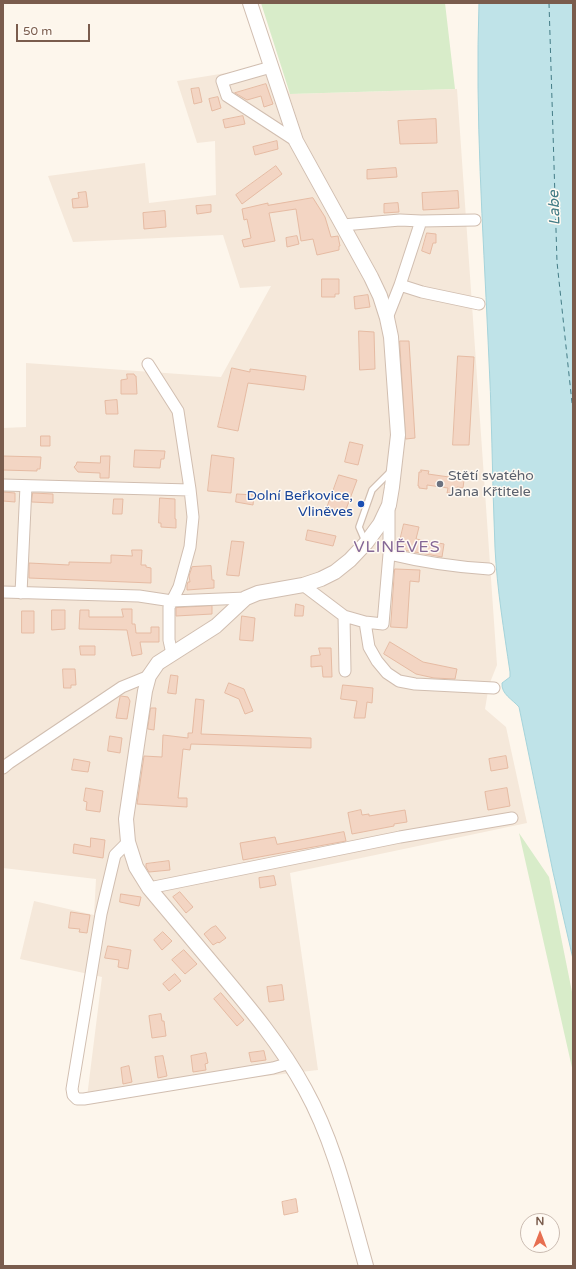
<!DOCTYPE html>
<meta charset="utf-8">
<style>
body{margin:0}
#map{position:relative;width:576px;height:1269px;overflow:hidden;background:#fdf6ec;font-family:"Varela Round",sans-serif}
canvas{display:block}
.frame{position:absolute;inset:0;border:4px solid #7a5c4d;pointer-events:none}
.north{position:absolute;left:520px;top:1213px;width:40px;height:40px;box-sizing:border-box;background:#fffaf3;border:1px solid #cabbb1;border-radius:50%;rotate:0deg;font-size:11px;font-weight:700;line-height:16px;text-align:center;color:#7a5c4d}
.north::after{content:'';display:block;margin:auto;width:14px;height:18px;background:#e76f51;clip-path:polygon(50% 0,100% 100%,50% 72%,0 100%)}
.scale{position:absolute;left:16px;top:24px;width:74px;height:18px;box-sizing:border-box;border:2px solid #7a5c4d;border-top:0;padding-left:5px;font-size:12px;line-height:14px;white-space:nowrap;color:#7a5c4d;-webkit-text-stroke:3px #fffaf3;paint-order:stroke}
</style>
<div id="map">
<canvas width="576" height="1269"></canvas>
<div class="frame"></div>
<div class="north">N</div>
<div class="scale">50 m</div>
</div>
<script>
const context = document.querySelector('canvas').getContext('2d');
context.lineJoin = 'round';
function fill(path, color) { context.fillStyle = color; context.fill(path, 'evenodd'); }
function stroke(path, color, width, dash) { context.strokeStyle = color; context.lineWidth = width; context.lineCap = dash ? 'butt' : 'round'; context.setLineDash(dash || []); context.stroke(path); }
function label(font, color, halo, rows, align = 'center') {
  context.font = font + ' "Varela Round",sans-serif'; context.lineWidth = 3; context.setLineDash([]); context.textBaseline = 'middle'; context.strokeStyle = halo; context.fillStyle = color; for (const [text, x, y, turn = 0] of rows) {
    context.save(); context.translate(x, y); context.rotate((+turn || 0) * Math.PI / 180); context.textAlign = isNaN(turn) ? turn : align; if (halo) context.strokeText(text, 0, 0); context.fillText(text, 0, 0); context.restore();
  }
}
const residential = new Path2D(`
 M275,65L290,94L457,89L497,665L489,685L485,709L506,727L527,823L290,873L318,1070L87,1097L102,977L20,959L34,901L94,915L96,879L3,868V428L26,427V363L221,377L271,286L240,288L223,235L73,242L48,176L145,163L149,203L216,195L215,141L197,143L177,81Z`);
const green = new Path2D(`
 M261,3H445L455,89L290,94Z
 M519,833L549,877L573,997V1072Z`);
const water = new Path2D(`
 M479,3H573V959L553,872L519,707C512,699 501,694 502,683L510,677V672C504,631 497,589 495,548C492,479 492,409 488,339C483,228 475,115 479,3Z`);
const ferry = new Path2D(`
 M549,3L557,262L573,412`);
const building = new Path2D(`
 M266,84L273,104L264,107L261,96L247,100L235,93Z
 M199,88L202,102L194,104L191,89Z
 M218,97L221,108L212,111L209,99Z
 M243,116L245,124L225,128L223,120Z
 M436,119L437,143L400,144L398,121Z
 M277,141L278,149L255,155L253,147Z
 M276,166L282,174L242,204L236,195Z
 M396,168L397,177L367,179V170Z
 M458,191L459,208L423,210L422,193Z
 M86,192L88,207L73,208L72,199L79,198L78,193Z
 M313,198L325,217L331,237L338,236L340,246H339V250L317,255L313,239L301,241L296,209L269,213L275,241L244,247L242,240L251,238L247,219L244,220L242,209L268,203V205Z
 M398,203L399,212L384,213V204Z
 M211,205V212L197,214L196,206Z
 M165,211L166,227L144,229L143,213Z
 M427,233L436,234V243H433L430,254L422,251Z
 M297,236L299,244L287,247L286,238Z
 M322,279H339V294H335V297H322Z
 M368,295L370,307L355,309L354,297Z
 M359,331L374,332L375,369L360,370Z
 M400,341H409L415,438L406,439Z
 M458,356L474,357L469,445H453Z
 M232,368L250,372V369L306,376L304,390L248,383L238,431L218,427Z
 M127,374H134L135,376H136L137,394H121V380L127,379Z
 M117,400L118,414H106L105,401Z
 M41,436H50V446H41Z
 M350,442L363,445L358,465L345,462Z
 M135,450L165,451L164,459H161L160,468L134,467Z
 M212,455L234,458L231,493L208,491Z
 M3,456L41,457L40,469H37V471L3,470Z
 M101,456H110L109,478H100V473L78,472L74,467L76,465L77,462L100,463Z
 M421,470L429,471L428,474L449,477L450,471L459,472L458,479L464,480L463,488L457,487L456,494L447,493L448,488L427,485V489L419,488V486H418L419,472H421Z
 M339,475L357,480L345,512L327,508Z
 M3,492L15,493V502L3,501Z
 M33,493L53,494V503L32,502Z
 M237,494L254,495L253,505L236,502Z
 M160,498L175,499V519H176V528L161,527V523H159Z
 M114,499H123L122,514H113Z
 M404,524L419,527L416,539L444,544L442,557L398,549Z
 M308,530L336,536L333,546L306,540Z
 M232,541L244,542L239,576L227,575Z
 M132,550H142L141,565H146V567L151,568V583L29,578V563L69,565V562L111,563V555L132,556Z
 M211,566L212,580H214V588L187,590V585L188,582H190L189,576L192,567Z
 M395,569L420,570L419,582L410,581L407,628L391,627Z
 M296,604L304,606L303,616H295Z
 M212,606V614L176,616V608Z
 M122,609H132V624H135L136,633H151V627H159V642H140L142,654L132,656L127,630L79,629L80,610H89V617H123Z
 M52,610H65V629L52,630Z
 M22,611H34V633H22Z
 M242,616L255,618L253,641L240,640Z
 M390,642L423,662L457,669L455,679L434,678L416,674L384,654Z
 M80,646H95V655H81Z
 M319,648H331L332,677H323L322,666L311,667V656L320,655Z
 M63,669H75L76,685H71V688H64Z
 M171,675L178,676L176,694L168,693Z
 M229,683L244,689L253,711L245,714L239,699L225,693Z
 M343,685L373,688L372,703L367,702L365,718H354L357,701L341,699Z
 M121,696L128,697L130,701L127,719L116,718L120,697Z
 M196,699L204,700L201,734L311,738V748L191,744L190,750L183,749L178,798H187V807L137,804L144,756L162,757L163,735L188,738V733H192Z
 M151,708H156L154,730L148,729Z
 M110,736L122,738L120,753L108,751Z
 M506,756L508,768L491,771L489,759Z
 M74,759L90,762L88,772L72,770Z
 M86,788L103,791L100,812L86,810L87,802L84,801Z
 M507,788L510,806L488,810L485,792Z
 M361,810L362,815L369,814V816L405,810L407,822L394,824V826L352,834L348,813Z
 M344,832L346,841L243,860L240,843L275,837L277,844Z
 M91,838L105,840L103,858L73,853L74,844L90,847Z
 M169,861L170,870L149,872L146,867V864Z
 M274,876L276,885L260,888L259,878Z
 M180,892L193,907L186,913L173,897Z
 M121,894L141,897L139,906L120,902Z
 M71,912L90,915L87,933L79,932L80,929L69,928Z
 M216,926L226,938L219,943L218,942L213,945L204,934L211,928Z
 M163,932L172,941L162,950L154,940Z
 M108,946L131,950L128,969L118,967L119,960L105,958Z
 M184,950L197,964L185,974L172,960Z
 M175,974L181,981L169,991L163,984Z
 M282,985L284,1000L269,1002L267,987Z
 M221,993L244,1020L237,1026L214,999Z
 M161,1014L162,1021H164L166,1036L152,1038L149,1016Z
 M264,1051L266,1060L251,1062L249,1053Z
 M206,1053L208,1063L205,1064L206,1070L193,1072L191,1056Z
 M163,1056L167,1076L158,1078L155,1057Z
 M129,1066L132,1082L123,1084L121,1068Z
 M296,1199L298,1212L284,1215L282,1202Z`);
const service = new Path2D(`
 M365,541L359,527L372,490L391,471`);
const minor = new Path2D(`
 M271,67L222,81L227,96L296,141
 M343,225L400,220L421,221
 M400,285L422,292L479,304
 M387,318L400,285L421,221L475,220
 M148,364L178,411L190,489L193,517L190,547L179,587L169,607V640L172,654
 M3,485L190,490
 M389,554C422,562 455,567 489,569
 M303,585L344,616L345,671
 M3,592L139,596L172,601L246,598
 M21,593L26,486
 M344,616L365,622L383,624L389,554V507
 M365,622L369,647L377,661L387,673L399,681L415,684L494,688
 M3,768L9,763L122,687L149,676
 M128,842L115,855L101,914L72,1089L73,1095L77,1099H84L273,1068L290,1063
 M149,888L400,837L512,818`);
const tertiary = new Path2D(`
 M250,3L296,141L371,277L380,296L387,318L391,337L398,435L392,487L389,505L380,524L366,543L350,560L335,572L321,579L303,585L258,593L246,598L216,626L158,663L149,676L145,691L126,819L128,842L136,867L149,888C172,915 194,942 217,969C249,1007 281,1045 305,1089C335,1143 349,1206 366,1266`);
const markers = [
 [440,484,4,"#6b7280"],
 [361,504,4,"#1a4fb4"]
];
const worshipNames = [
 ["Stětí svatého",448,476],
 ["Jana Křtitele",448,492]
];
const transitNames = [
 ["Dolní Beřkovice,",353,496],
 ["Vliněves",353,512]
];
const waterNames = [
 ["Labe",555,208,-92]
];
const quarterNames = [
 ["VLINĚVES",397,548]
];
fill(residential, '#f5e8da');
fill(green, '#d8ecc9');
fill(water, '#bfe3e8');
stroke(water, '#a5d3da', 1);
stroke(ferry, '#437c86', 1, [5, 4]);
fill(building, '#f3d5c3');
stroke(building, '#e6bba3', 1);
stroke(service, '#d1beb0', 8);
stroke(minor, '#d1beb0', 13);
stroke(tertiary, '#d1beb0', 16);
stroke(service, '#fff', 5.5);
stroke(minor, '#fff', 11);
stroke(tertiary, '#fff', 14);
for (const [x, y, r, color] of markers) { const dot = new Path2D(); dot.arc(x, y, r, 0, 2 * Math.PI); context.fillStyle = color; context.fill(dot); stroke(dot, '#fffaf3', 1.5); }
label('14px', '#5b616d', '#fffaf3', worshipNames, 'left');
label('14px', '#164399', '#fffaf3', transitNames, 'right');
label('italic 15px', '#437c86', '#fffaf3', waterNames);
context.letterSpacing = '1px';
label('16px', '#846695', '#fffaf3', quarterNames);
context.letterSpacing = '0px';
</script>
